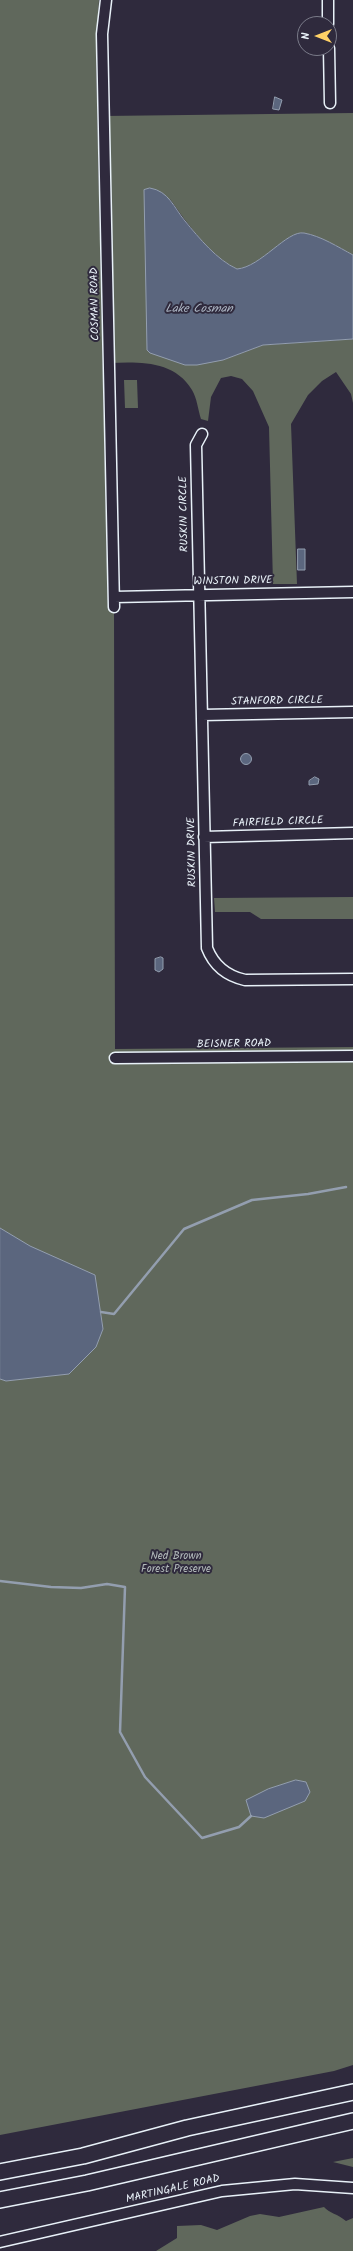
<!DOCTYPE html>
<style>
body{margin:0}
#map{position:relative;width:353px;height:2251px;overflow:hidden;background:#2f2a3d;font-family:Kalam,sans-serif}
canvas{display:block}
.north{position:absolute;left:297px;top:16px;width:40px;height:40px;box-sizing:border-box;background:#2f2a3d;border:1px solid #797a88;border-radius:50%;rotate:270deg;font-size:11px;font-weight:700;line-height:16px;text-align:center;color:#e8f1f8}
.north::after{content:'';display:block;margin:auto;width:14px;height:18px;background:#ffd166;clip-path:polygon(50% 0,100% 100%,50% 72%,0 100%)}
</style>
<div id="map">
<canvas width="353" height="2251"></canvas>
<div class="north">N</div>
</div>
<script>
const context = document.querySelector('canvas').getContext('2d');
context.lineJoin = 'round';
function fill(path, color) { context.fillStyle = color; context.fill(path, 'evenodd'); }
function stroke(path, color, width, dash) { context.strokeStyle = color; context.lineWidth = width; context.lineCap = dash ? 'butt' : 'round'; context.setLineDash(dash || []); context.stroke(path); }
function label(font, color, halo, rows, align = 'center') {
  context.font = font + ' Kalam,sans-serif'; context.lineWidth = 4; context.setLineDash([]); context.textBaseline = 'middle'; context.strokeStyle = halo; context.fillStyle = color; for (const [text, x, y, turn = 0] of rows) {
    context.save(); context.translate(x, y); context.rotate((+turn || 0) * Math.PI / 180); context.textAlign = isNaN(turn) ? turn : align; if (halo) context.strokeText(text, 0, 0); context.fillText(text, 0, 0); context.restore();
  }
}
const green = new Path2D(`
 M0,0H99L96,55L108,608L114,610L115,1049L353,1047V2065L334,2071L0,2135Z
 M353,113V255C338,247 321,236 304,233C288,230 261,267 237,269C211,257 186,222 170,199L223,360L263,345L353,339V403L351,394L336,372L322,381L308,395L291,424L297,584H273L269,427L253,391L242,379L231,376L221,378L211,397L208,421L201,419C198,410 197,398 192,390C174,360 139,362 109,363L104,116Z
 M124,380H137L138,408H125Z
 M353,897V919H261L250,912H215L214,898Z
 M353,2158V2167L333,2162Z
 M324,2207C329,2213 338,2214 346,2221L353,2218V2251H156L177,2238V2226L201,2225L217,2230L250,2216L260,2214L279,2217Z`);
const water = new Path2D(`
 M275,97L282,100L279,110L273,109Z
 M150,188C169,191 174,208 185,221C199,238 217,260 237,269C261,267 287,230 304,233C321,236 338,247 353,255V339L263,345L223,360L197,365H185L150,353L147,350L144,190Z
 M298,549H305V570H298Z
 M240.5 759a5.5 5.5 0 1 1 11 0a5.5 5.5 0 1 1-11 0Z
 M315,777L319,779L318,784L309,785V781Z
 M161,957L163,958V969L159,972L155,970V959Z
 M0,1228L30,1246L95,1275L103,1329L96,1347L69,1374L6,1381L0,1379Z
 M296,1780L306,1782L310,1792L305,1801L264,1818L251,1816L246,1800L268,1789Z`);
const stream = new Path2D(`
 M101,1312L114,1314L184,1229L252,1200L308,1194L346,1187
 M0,1581L51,1587L81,1588L107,1584L125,1587L120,1732L145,1777L202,1838L239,1827L251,1816`);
const minor = new Path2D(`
 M106,0L102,34L103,81L114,607
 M328,0V24
 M329,48L330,103
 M202,434L196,445L207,948C214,966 227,976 245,980L353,979
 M114,597L353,592
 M202,715L353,712
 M204,837L353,833
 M115,1058L353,1056
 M0,2242L222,2191L295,2184L353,2188`);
const highway = new Path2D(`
 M0,2172L83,2156L187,2128L353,2092
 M0,2200L87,2183L353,2121`);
const streetNames = [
 ["COSMAN ROAD",96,304,-91],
 ["RUSKIN CIRCLE",185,514,-91],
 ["WINSTON DRIVE",233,582,-1],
 ["STANFORD CIRCLE",277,702,-1],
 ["FAIRFIELD CIRCLE",278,823,-2],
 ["RUSKIN DRIVE",193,852,-91],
 ["BEISNER ROAD",234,1045,-1],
 ["MARTINGALE ROAD",173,2190,-13]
];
const parkNames = [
 ["Ned Brown",176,1557],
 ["Forest Preserve",176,1570]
];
const waterNames = [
 ["Lake Cosman",199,310]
];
fill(green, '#60685c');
fill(water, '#5b667e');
stroke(water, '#939eaf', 1);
stroke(stream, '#939eaf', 2.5);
stroke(minor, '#e8f1f8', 13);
stroke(highway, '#e8f1f8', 18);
stroke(minor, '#2f2a3d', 10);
stroke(highway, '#2f2a3d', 15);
label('11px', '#e8f1f8', '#2f2a3d', streetNames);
label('11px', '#b2baba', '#2f2a3d', parkNames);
label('italic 12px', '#b0b9c7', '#2f2a3d', waterNames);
</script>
